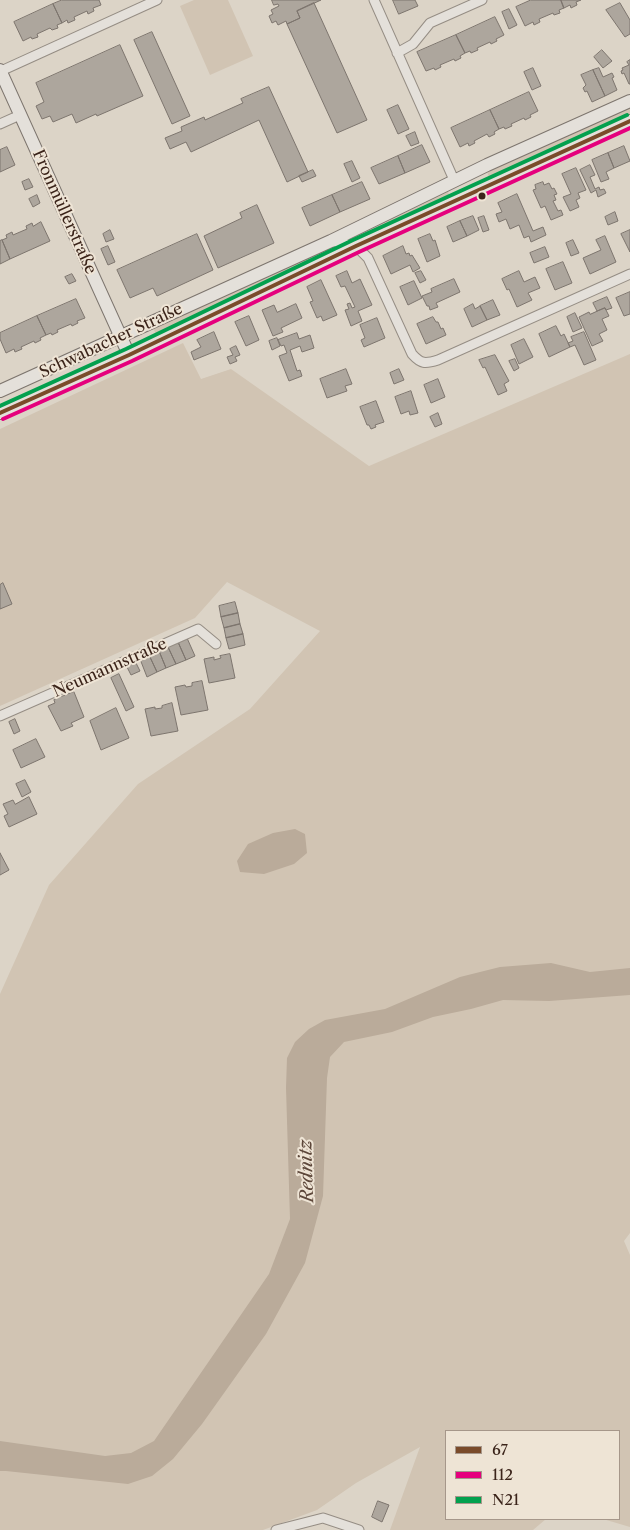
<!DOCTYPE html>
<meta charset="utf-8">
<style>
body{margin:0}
#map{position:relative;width:630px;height:1530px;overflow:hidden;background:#dcd4c7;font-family:"Libre Caslon Text",serif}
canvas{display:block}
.legend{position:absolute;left:445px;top:1430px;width:175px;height:90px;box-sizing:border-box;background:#eee4d5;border:1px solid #a6978a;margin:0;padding:6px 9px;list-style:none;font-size:15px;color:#3b241a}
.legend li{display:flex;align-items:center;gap:10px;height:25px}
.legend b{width:25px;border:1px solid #a6978a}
</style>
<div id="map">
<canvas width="630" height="1530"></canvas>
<ul class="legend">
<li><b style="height:6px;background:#7a4b2a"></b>67</li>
<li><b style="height:6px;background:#e5007d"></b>112</li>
<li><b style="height:6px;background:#03a04e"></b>N21</li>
</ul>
</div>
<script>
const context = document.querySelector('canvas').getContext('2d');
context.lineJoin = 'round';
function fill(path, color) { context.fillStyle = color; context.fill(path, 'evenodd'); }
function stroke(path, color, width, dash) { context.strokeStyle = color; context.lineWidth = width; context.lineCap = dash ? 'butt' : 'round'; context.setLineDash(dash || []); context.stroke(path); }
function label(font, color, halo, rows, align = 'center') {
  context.font = font + ' "Libre Caslon Text",serif'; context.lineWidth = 4; context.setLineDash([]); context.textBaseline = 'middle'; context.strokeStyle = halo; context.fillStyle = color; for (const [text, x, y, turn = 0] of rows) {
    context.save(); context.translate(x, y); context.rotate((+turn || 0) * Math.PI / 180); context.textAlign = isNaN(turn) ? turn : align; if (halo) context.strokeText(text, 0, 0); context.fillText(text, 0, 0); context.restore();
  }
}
const green = new Path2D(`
 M194,0H228L253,56L210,75L180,6Z
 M630,106V114L489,178L487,171Z
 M447,190L450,196L352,241L350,238Z
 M322,251L324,254L156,334L153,328Z
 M183,343L201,379L231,369L369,466L630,354V1233L624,1241L630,1255V1527L603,1519H619V1431H446V1519H546L533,1530H390L420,1447L356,1483L317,1510L263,1530H0V994L49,885L138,784L250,709L320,631L227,582L195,618L0,706V429Z`);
const water = new Path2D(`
 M295,829L305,834L307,853L294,864L264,874L240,872L237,861L248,844L273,833Z
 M551,963L590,972L630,968V995L549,1001L503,1000L471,1009L433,1017L392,1032L344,1042L330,1057L327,1078L323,1196L305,1263L266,1334L202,1424L173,1459L152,1476L128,1484L6,1471H0V1441L105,1456L131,1453L154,1441L269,1274L290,1219L286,1088L287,1058L295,1042L309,1029L325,1020L385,1009L460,977L500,967Z`);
const building = new Path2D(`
 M62,0H99L101,5L93,8L94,11L88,14L87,11L74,17L75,20L68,23L67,20L62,23L53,4Z
 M272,0H321L297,11L300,18L287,24L286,21L278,25L276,21L272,23L269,16L273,14L271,10L279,6L278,4L274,5Z
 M393,0H415L418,6L399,14Z
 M531,0H561L564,8L559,10L560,13L554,15L553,13L539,19L540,22L534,25L533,22L525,26L516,7Z
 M561,0H581L576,2L577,5L571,8L570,5L564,8Z
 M314,3L367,120L337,133L287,24L300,18L297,11Z
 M620,3L630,20V34L625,37L606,10Z
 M53,4L62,23L57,25L58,28L52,30L50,28L37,34L38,37L32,39L31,37L23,41L14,22Z
 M509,9L517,25L509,29L502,12Z
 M495,17L504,35L496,39L497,41L491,44L490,42L477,48L478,50L471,53L470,51L465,53L456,35Z
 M152,32L190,116L172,124L134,40Z
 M456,35L465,53L460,56L461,58L455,61L454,59L440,65L441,67L435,70L434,68L426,71L417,52Z
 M120,45L143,96L97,116L96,114L76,123L72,114L53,122L50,116L42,119L36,106L44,102L36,83Z
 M602,50L612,61L603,68L594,57Z
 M630,60V84H629L624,73L622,74L621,71L623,70L622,68L629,65L627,62Z
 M533,68L541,86L532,90L524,72Z
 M599,68L603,77L612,73L614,77L612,78L617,90L605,96L593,70Z
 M593,70L605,96L592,102L587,91L585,92L583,88L586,85L581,75Z
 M269,87L308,172L287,182L259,120L191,152L186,142L170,149L165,138L182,131L181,127L204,117L205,120L243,103L241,99Z
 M529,92L538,111L530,115L531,117L525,120L524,118L511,124L512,126L505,129L504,127L499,129L490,110Z
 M398,105L409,129L398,134L387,110Z
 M490,110L499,129L494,132L495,134L489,137L487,134L474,141L475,143L469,146L468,143L460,147L451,128Z
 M415,132L419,143L411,146L406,136Z
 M422,145L430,162L405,173L398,156Z
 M624,146L630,161L614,168L608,153Z
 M7,147L15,165L0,172V150Z
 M608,153L614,168L606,172L609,179L601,182L592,160Z
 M398,156L405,173L379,184L371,168Z
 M352,161L360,178L352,182L344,164Z
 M590,165L595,175L590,177L595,189L599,187L600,190L604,189L606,193L598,197L596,190L591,193L580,170Z
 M576,168L586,190L578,193L580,198L576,200L579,207L570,211L563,197L571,194L562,174Z
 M313,170L316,176L302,182L299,176Z
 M29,179L33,187L25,190L22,182Z
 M362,182L370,199L340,212L332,195Z
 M543,182L544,185L549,183L552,189L554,188L557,194L554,195L556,200L553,201L558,211L561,210L563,215L551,220L545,206L541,208L533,190L536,189L535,185Z
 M517,194L533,231L543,227L546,235L531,242L529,236L524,238L519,225L510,229L506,219L499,222L496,214L502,212L498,203Z
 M37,195L40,203L33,207L29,199Z
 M332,195L340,212L310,226L302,208Z
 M257,205L274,243L218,268L204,236L242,218L240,213Z
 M615,212L618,221L608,225L605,217Z
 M473,216L479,230L467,236L460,221Z
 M484,216L489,230L483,232L478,218Z
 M460,221L467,236L453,242L447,227Z
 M41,222L50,241L10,259L2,240L7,238L6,235L12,232L13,235L27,229L26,226L32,223L33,226Z
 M110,230L114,239L106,242L103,234Z
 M630,230V252L621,234Z
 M197,234L213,270L157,296L153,288L130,298L117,270Z
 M430,234L433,241L435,240L440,256L427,262L418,239Z
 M605,236L616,262L590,274L583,258L601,250L596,240Z
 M2,240L10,259L0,264V241Z
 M573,240L579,253L571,256L566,243Z
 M108,246L115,262L108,265L101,249Z
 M403,246L406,254L409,253L410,256L412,255L420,268L413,272L410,265L391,274L383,256Z
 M545,247L549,257L534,263L530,253Z
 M563,262L572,283L555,290L546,269Z
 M347,271L352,283L360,279L372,305L358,311L362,321L351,326L345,310L349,309L347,304L350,303L352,308L355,307L345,286L341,287L336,276Z
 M421,271L426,280L420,283L415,273Z
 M519,271L524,282L535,277L540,288L528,293L532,300L517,307L509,289L507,290L502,279Z
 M72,274L76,281L69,284L65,277Z
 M454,279L460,292L436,303L438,307L430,310L429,306H427L422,296L432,292L431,289Z
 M321,280L337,315L323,321L321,316L317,318L310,302L313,301L307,287Z
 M414,281L422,298L408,305L400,287Z
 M630,292V314L624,316L616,298Z
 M607,297L612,308L606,310L605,308L597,311L593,303Z
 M76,299L85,318L77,321L78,323L72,326L71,324L57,330L58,332L52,335L51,333L46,335L37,316Z
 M493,300L500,315L487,320L480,306Z
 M296,304L302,318L281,328L283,332L273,336L262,310L274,305L277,312Z
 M473,304L475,309L480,306L487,320L472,327L464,309Z
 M605,308L609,316L602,319L607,330L599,334L603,341L592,346L579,317L589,312L590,314Z
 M575,313L582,328L573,332L567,317Z
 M37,316L46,335L40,338L41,340L35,343L34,341L21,347L22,349L15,352L14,349L6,353L0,339V333Z
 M249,316L259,340L246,346L235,322Z
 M433,317L436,322H438L441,329L443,328L446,335L426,344L417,324Z
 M377,318L385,338L364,347L361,340L365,338L360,325Z
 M556,326L561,336L564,334L570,347L549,357L539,334Z
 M214,332L221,349L194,360L191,352L201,347L197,340Z
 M584,332L596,360L584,365L575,345L570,347L568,343L573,341L571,337Z
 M297,333L299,339L310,335L314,348L302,352L300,346L290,350L297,371L300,370L302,376L289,381L279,356L287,353L284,345L281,346L278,340Z
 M277,338L280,346L272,350L269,341Z
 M524,339L533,357L519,364L511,345Z
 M236,346L240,355L235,357L237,361L230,364L227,357L233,355L230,349Z
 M495,355L509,381L504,384L507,391L498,395L485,367L483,368L479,360Z
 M515,359L519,368L514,371L509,361Z
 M346,369L352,384L345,386L347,391L327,398L320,379Z
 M399,369L404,380L394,384L390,373Z
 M438,379L445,397L431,403L424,385Z
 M411,391L418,413L410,415L409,411L401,414L395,397Z
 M376,401L384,422L375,425L376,427L371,429L369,425H367L360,407Z
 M438,413L442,424L435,427L430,417Z
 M3,583L12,604L0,609V585Z
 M235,602L238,613L221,617L219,606Z
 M238,613L240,624L224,628L221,617Z
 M240,624L243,634L226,638L224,628Z
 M243,634L245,645L229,649L226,638Z
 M187,638L195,656L186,660L178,642Z
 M178,642L186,660L176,664L168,647Z
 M168,647L176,664L166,668L159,651Z
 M159,651L166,668L157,672L149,655Z
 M230,654L235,678L209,683L204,659L214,657V660L221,658L220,656Z
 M149,655L157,672L147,677L140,659Z
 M136,663L140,671L131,675L127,667Z
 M119,674L134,707L126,711L111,678Z
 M202,681L208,710L181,715L175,687L185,685L186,687L192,686V683Z
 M74,692L84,717L71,723L73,726L61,731L48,706L55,703L54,700Z
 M172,703L178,731L151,736L145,709L155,707V709L162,708V706Z
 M116,708L129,738L101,750L90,721Z
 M15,719L20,731L14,734L9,722Z
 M36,739L45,757L21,768L13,750Z
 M25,780L31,792L22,797L16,784Z
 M29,797L37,814L9,827L4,816L8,814L3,804L13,800L15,804Z
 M0,853L9,870L0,875Z
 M378,1501L389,1505L382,1522L372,1517Z`);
const street = new Path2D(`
 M374,0L454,180
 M397,53L413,44L430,23L482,0
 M1,71L157,0
 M0,124L20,115
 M331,241L356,246L368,258L412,354C421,364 425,364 438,360L630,274
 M0,716L198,629L216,644
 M276,1530L323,1518L359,1530`);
const secondary = new Path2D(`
 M0,70L129,355
 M0,391L331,241L487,165L630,101
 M0,413L129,355L356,246L630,121`);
const bus1 = new Path2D(`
 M0,413L129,355L356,246L630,121`);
const bus2 = new Path2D(`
 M3,419L132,361L359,252L630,128`);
const bus3 = new Path2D(`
 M0,406L126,349L353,240L627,115`);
const markers = [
 [482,196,4.5,"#3b241a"]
];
const streetNames = [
 ["Fronmüllerstraße",64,212,66],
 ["Schwabacher Straße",111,341,-25],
 ["Neumannstraße",110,668,-24]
];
const waterNames = [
 ["Rednitz",307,1171,-92]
];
fill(green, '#d1c4b3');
fill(water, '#baab9a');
fill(building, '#ada69d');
stroke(building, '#7d756e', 1);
stroke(street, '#958d84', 11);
stroke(secondary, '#7d756e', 14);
stroke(street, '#e4e0da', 9);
stroke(secondary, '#e4e0da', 12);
stroke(bus1, '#7a4b2a', 4);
stroke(bus2, '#e5007d', 4);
stroke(bus3, '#03a04e', 4);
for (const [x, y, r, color] of markers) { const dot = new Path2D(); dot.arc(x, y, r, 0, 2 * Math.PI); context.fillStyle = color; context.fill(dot); stroke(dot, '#eee4d5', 2); }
label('16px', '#3b241a', '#eee4d5', streetNames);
label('italic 18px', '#5d473a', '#eee4d5', waterNames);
</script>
